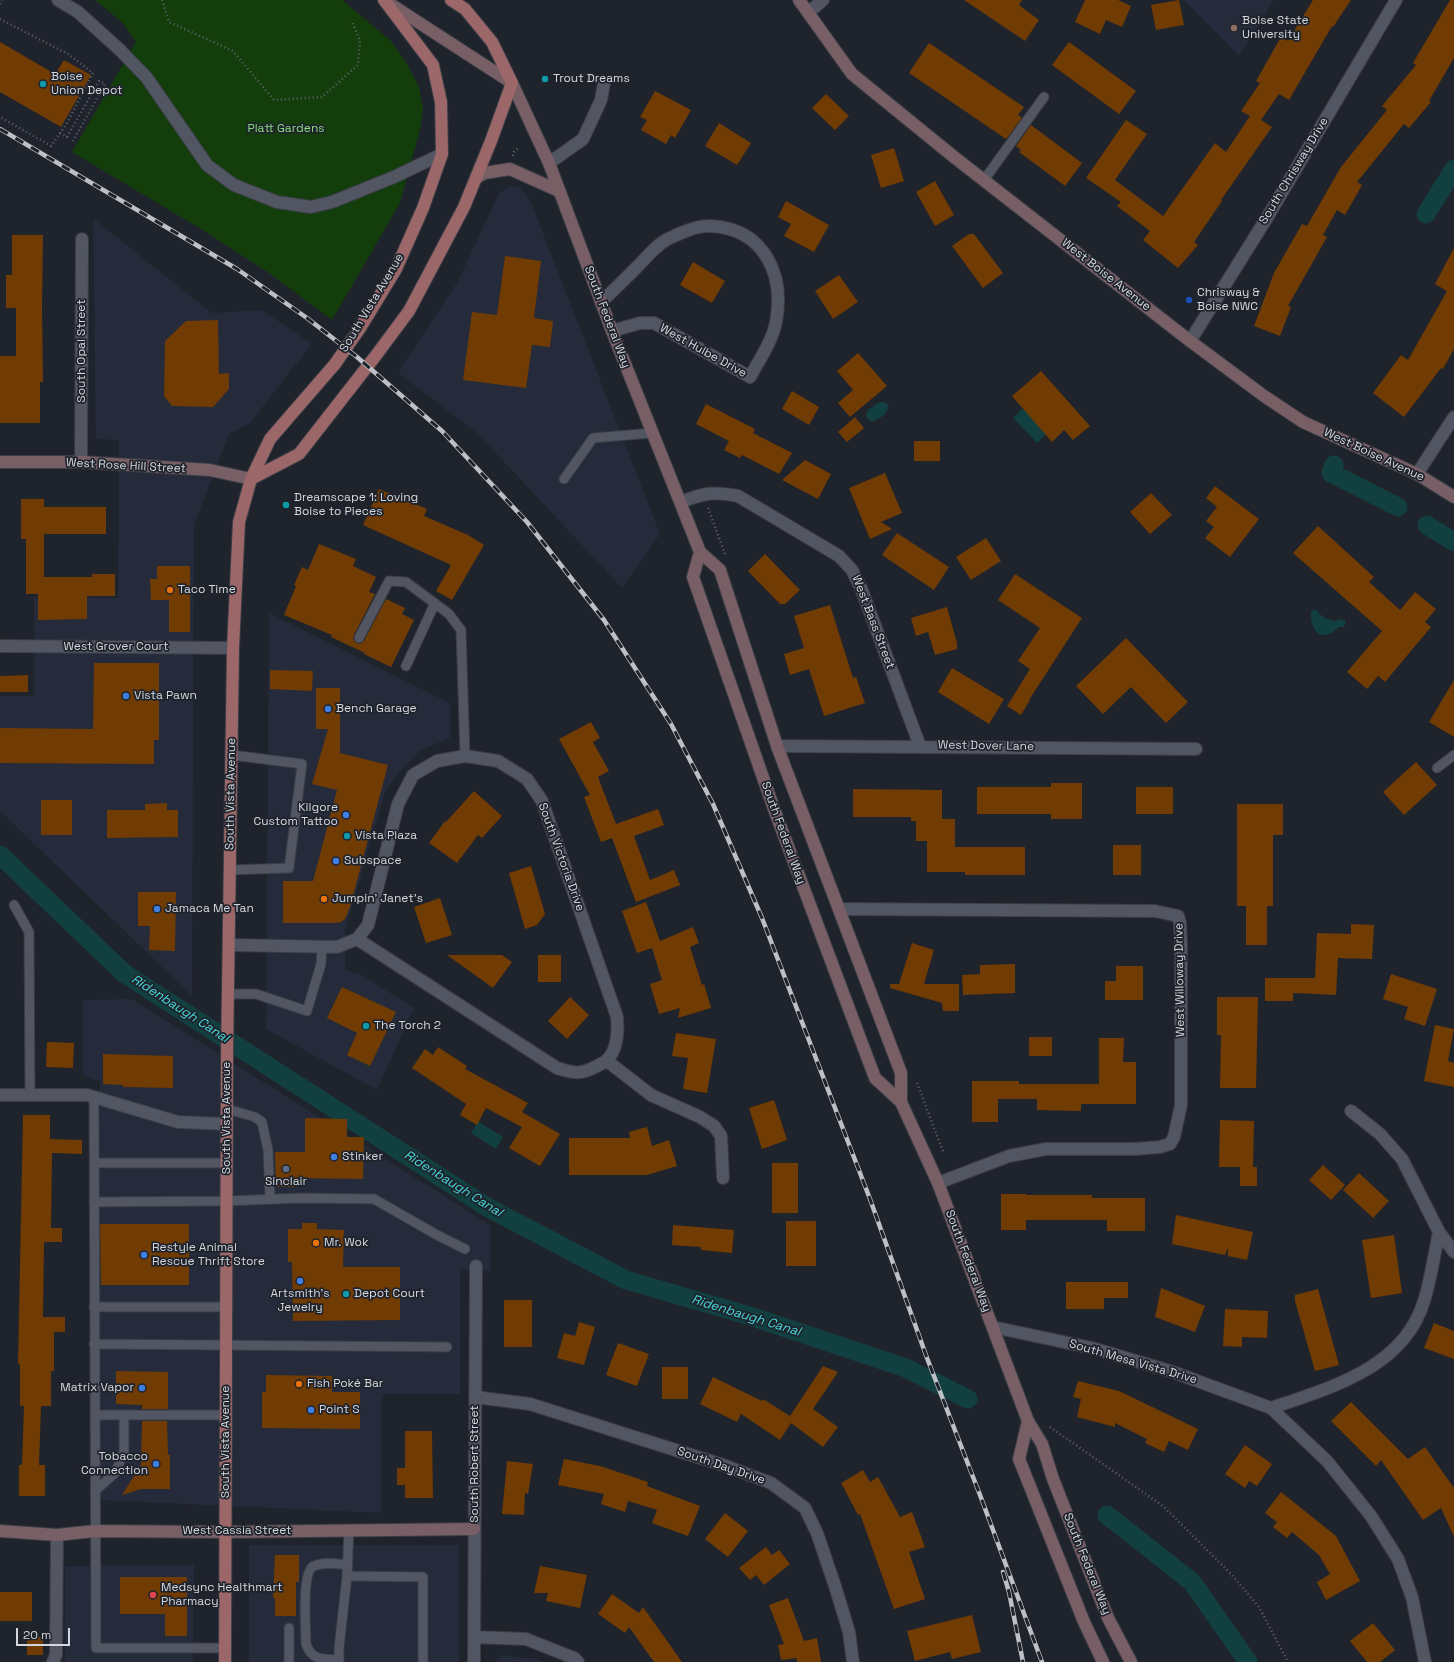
<!DOCTYPE html>
<meta charset="utf-8">
<style>
body{margin:0}
#map{position:relative;width:1454px;height:1662px;overflow:hidden;background:#1f232c;font-family:"Space Grotesk",sans-serif}
canvas{display:block}
.scale{position:absolute;left:16px;top:1628px;width:54px;height:18px;box-sizing:border-box;border:2px solid #d4d7dd;border-top:0;padding-left:5px;font-size:12px;line-height:14px;white-space:nowrap;color:#d4d7dd;-webkit-text-stroke:3px #1f232c;paint-order:stroke}
</style>
<div id="map">
<canvas width="1454" height="1662"></canvas>
<div class="scale">20 m</div>
</div>
<script>
const context = document.querySelector('canvas').getContext('2d');
context.lineJoin = 'round';
function fill(path, color) { context.fillStyle = color; context.fill(path, 'evenodd'); }
function stroke(path, color, width, dash) { context.strokeStyle = color; context.lineWidth = width; context.lineCap = dash ? 'butt' : 'round'; context.setLineDash(dash || []); context.stroke(path); }
function label(font, color, halo, rows, align = 'center') {
  context.font = font + ' "Space Grotesk",sans-serif'; context.lineWidth = 3.5; context.setLineDash([]); context.textBaseline = 'middle'; context.strokeStyle = halo; context.fillStyle = color; for (const [text, x, y, turn = 0] of rows) {
    context.save(); context.translate(x, y); context.rotate((+turn || 0) * Math.PI / 180); context.textAlign = isNaN(turn) ? turn : align; if (halo) context.strokeText(text, 0, 0); context.fillText(text, 0, 0); context.restore();
  }
}
const built = new Path2D(`
 M1184,0H1274L1239,56Z
 M508,187H520L530,200L660,534L622,588L477,433L398,373L458,281L499,193Z
 M93,218L212,313L262,310L312,344L250,423L229,434L194,525L192,996L0,811V696H34V597L118,598L119,440L96,439Z
 M269,613L450,703V738L421,750L403,768L385,792L345,930V970L360,974L414,1008L377,1090L266,1029Z
 M132,999L490,1225V1271L460,1269V1394H382L381,1513L99,1500L100,1081L83,1076V1000Z
 M249,1545H459V1662H249Z
 M194,1565L193,1662H65V1566Z
 M502,1655L535,1659L544,1662H493Z`);
const green = new Path2D(`
 M95,0H342L390,40L406,62L419,87L423,109L420,130L400,203L332,320L269,273L201,229L72,152L136,42L122,22Z`);
const water = new Path2D(`
 M880,402H885L889,406C886,415 881,418 872,422L868,419L866,415L868,410Z
 M1024,407L1048,432L1037,443L1013,418Z
 M1315,609L1324,618L1335,621L1340,619L1345,620L1346,622L1344,627H1339C1322,644 1310,632 1311,611Z
 M478,1121L503,1137L496,1149L471,1133Z`);
const canal = new Path2D(`
 M1426,214L1454,169
 M1334,465L1331,473L1398,507
 M1427,525L1452,541
 M0,855L125,974L487,1207L626,1280L750,1316L906,1368L968,1399
 M1107,1515L1192,1582L1248,1662`);
const building = new Path2D(`
 M964,0H1022L1019,5L1039,20L1025,41Z
 M1085,0H1118L1131,6L1122,27L1106,20L1100,34L1075,22Z
 M1179,0L1184,25L1156,30L1151,5Z
 M1313,0H1351L1333,27L1332,26L1289,100L1279,94L1261,120L1272,127L1221,200L1222,201L1194,242L1198,245L1178,268L1143,240L1150,231L1117,206L1121,202L1086,178L1126,120L1147,134L1115,180L1163,216L1215,143L1226,152L1250,116L1241,111L1260,83L1256,81L1281,37L1288,41Z
 M1450,0H1454V58L1429,101L1431,102L1409,128L1404,124L1357,182L1362,185L1345,215L1337,210L1323,235L1327,237L1288,306L1291,307L1280,336L1254,326L1274,273L1302,224L1307,226L1341,167L1387,110L1382,106L1416,65L1413,63Z
 M0,42L55,74L64,60L91,75L61,127L0,92Z
 M1069,42L1136,91L1119,114L1052,65Z
 M929,43L1024,107L1018,115L1022,118L1006,139L909,73Z
 M655,91L691,110L675,138L671,135L666,144L641,130L647,120L640,117Z
 M826,94L849,116L835,130L812,108Z
 M719,123L751,143L737,165L705,146Z
 M1031,125L1082,163L1065,186L1019,152L1021,150L1016,146Z
 M894,148L904,181L881,188L871,155Z
 M935,181L954,215L935,226L916,192Z
 M786,201L829,225L814,252L784,236L791,224L778,217Z
 M969,234H974L1003,273L983,288L952,246Z
 M12,235H43L42,308L43,382H40V423H0V356H16V308H6V275H12Z
 M1454,248V349L1443,369L1441,368L1404,417L1373,393L1401,355L1408,360L1447,291L1435,284Z
 M505,256L541,261L534,318L553,321L550,347L532,345L526,388L463,380L472,312L497,315Z
 M693,262L725,281L712,303L680,285Z
 M839,275L858,302L833,319L815,291Z
 M218,320L219,374L229,373V389L213,407L172,406L164,396L165,341L186,321Z
 M858,353L887,386L850,417L838,403L853,390L837,371Z
 M1041,371L1090,426L1073,440L1064,430L1052,442L1012,396Z
 M792,391L819,407L809,425L782,409Z
 M706,404L755,429L753,433L792,453L779,474L742,455L740,458L724,450L729,441L696,424Z
 M855,417L864,428L847,442L838,432Z
 M914,441H940V461H914Z
 M805,460L831,474L818,499L782,480Z
 M885,473L902,513L881,522L892,529L870,539L849,488Z
 M1215,486L1259,519L1230,557L1205,538L1214,527L1206,521L1217,507L1206,498Z
 M379,489L427,509L424,516L468,535L484,545L452,600L436,591L451,565L363,525Z
 M1151,493L1172,515L1150,534L1130,512Z
 M21,499H44V507H106V534H44V577H92V574H115V596H87V619L38,620V594H26V539H21Z
 M1318,526L1374,577L1369,582L1400,610L1415,592L1436,609L1425,622L1431,627L1385,682L1378,676L1367,689L1347,672L1382,631L1293,553Z
 M897,533L949,567L934,590L882,555Z
 M986,538L1001,561L971,580L956,557Z
 M319,544L356,559L353,566L376,577L369,592L375,594L354,635L353,639L356,643L360,644L364,641L386,599L405,608L402,614L414,620L391,667L364,654L365,653L331,637L332,635L284,615L296,586L294,585L302,567L308,570Z
 M765,554L800,590L785,604H780L748,571Z
 M157,566H190V632H169V600H151L150,579H157Z
 M1015,574L1082,618L1029,700H1030L1021,715L1007,706L1030,669L1018,661L1040,628L998,600Z
 M830,605L853,678L856,677L865,703L824,716L809,669L790,675L784,654L804,648L794,616Z
 M947,607L957,643V649L935,655L928,632L916,636L911,618Z
 M1126,638L1188,702L1166,723L1131,687L1103,714L1076,686Z
 M94,663H159V740H154V764L0,763V728L93,729Z
 M952,668L1004,699L989,724L938,692Z
 M270,670L313,671L312,691L270,689Z
 M28,675V692H0V676Z
 M1454,680V737L1429,722Z
 M316,688H340V753L388,765L350,907L345,919L341,922L335,923H283V881H313L337,790L312,784L328,729H316Z
 M591,722L600,738L593,742L609,771L598,777L616,824L658,809L664,825L634,836L650,880L674,870L680,885L636,902L612,838L601,842L584,797L590,795L559,739Z
 M1416,762L1437,785L1404,815L1383,792Z
 M1051,783H1082V819H1051V814H977V787H1051Z
 M1136,787H1173V814H1136Z
 M853,789L942,790V819H955V847H1025V875H965V872H927V841H916V821H911V817H853Z
 M474,791L502,816L482,838L478,835L457,863L429,843L445,821L446,822Z
 M41,800H72V835H41Z
 M167,803V810H178V837L107,838V810H145V804Z
 M1237,804H1283V835H1273V906H1267V945H1246V906H1237Z
 M1113,845H1141V875H1113Z
 M531,866L545,914L537,925L525,929L509,873Z
 M138,892H176L175,951L149,950L150,926H138Z
 M440,898L452,935L426,943L414,907Z
 M646,902L660,941L693,927L699,943L690,947L702,985L704,984L711,1008L678,1018L680,1008L659,1014L650,984L662,980L652,948L637,953L622,911Z
 M1351,924L1374,925L1372,959L1338,958L1336,995L1293,993V1001H1265V978H1315L1317,933L1351,934Z
 M912,943L934,950L924,984H959V1011H943L942,1003L890,988V984H899Z
 M447,955H502L512,962L493,988Z
 M538,955H561V982H538Z
 M1015,964V993L963,995L962,975L980,974V965Z
 M1116,966H1143V1000H1105V981H1116Z
 M1391,974L1437,989L1425,1026L1404,1019L1408,1007L1383,999Z
 M342,987L396,1012L370,1066L347,1055L357,1033L327,1018Z
 M570,997L589,1015L567,1039L548,1021Z
 M1217,997H1258L1256,1088H1220L1221,1035H1217Z
 M1435,1025L1454,1029L1448,1061L1454,1063V1087L1424,1081Z
 M676,1033L716,1039L707,1093L683,1089L688,1058L672,1056Z
 M1029,1037H1052V1056H1029Z
 M1099,1038H1124L1123,1062H1136V1104H1081V1111L1037,1110V1099H998V1122H972V1081H1019V1084H1099Z
 M47,1042L74,1043L73,1068L46,1067Z
 M438,1047L467,1066L465,1069L528,1103L522,1112L560,1134L540,1166L509,1148L522,1127L486,1108L477,1125L460,1115L466,1104L412,1068L425,1049L433,1055Z
 M103,1054L173,1056V1088L123,1087V1085L103,1084Z
 M774,1100L787,1140L762,1149L749,1108Z
 M23,1115H50V1139L82,1140V1154L52,1153L51,1228H62V1242H44L43,1317H65V1332H54V1371H51V1406H41L39,1465H45V1496H19V1465H22L24,1406H20V1364H18Z
 M305,1118L347,1119V1137H364L363,1179L295,1178V1187H276L275,1152H305Z
 M1220,1120L1254,1121L1253,1167H1257V1186H1240V1167H1219Z
 M647,1127L652,1146L669,1140L677,1166L647,1175H569V1138H630L629,1132Z
 M772,1163H798V1213H772Z
 M1323,1165L1345,1185L1331,1200L1309,1180Z
 M1359,1173L1389,1201L1373,1218L1343,1190Z
 M1001,1194H1026V1195H1092V1198H1145V1231H1107V1220H1026V1230H1001Z
 M1176,1215L1253,1232L1247,1260L1228,1256V1248L1225,1255L1172,1244Z
 M786,1221H816V1266H786Z
 M302,1223H317V1229L344,1230L343,1267H400V1320L293,1321L292,1262H288V1229H302Z
 M100,1224H189V1285H101Z
 M673,1225L734,1230L732,1253L701,1250V1247L672,1245Z
 M1394,1235L1402,1293L1371,1298L1362,1240Z
 M1066,1282H1128V1298H1104V1309H1066Z
 M1161,1288L1205,1306L1195,1332L1155,1317Z
 M1318,1289L1339,1365L1315,1371L1295,1301V1295Z
 M504,1300H532V1347H504Z
 M1225,1309L1268,1311L1267,1338L1242,1337V1347L1223,1346Z
 M579,1322L595,1327L584,1365L557,1358L564,1333L575,1336Z
 M1434,1323L1454,1331V1359L1424,1348Z
 M618,1343L649,1354L637,1386L606,1375Z
 M823,1366L838,1372L813,1409L838,1427L823,1447L791,1423L780,1440L741,1414L737,1422L700,1404L713,1377L762,1401L763,1399L790,1416Z
 M662,1367H688V1399H662Z
 M116,1371L168,1372V1409H142V1405L116,1404Z
 M266,1375L332,1376V1392H360V1429L262,1428V1392H266Z
 M1078,1381L1119,1391L1198,1429L1188,1450L1169,1441L1164,1452L1145,1443L1147,1439L1115,1423V1427L1077,1417L1081,1399L1073,1397Z
 M1351,1402L1408,1459L1425,1447L1454,1488V1537L1441,1508L1423,1520L1381,1460L1376,1466L1331,1421Z
 M142,1421H167L168,1455H170V1489H141L122,1495L141,1465Z
 M405,1431H432L433,1498H405V1485H397V1468H405Z
 M1245,1445L1272,1464L1257,1486L1249,1481L1245,1488L1225,1474Z
 M564,1459L600,1466L648,1482L647,1486L700,1506L688,1536L652,1523L657,1510L628,1501L625,1512L601,1504L604,1494L558,1485Z
 M507,1461L533,1464L528,1494L525,1493L524,1515L502,1514Z
 M863,1470L870,1482L878,1477L900,1517L912,1512L925,1547L909,1552L925,1599L894,1609L860,1514L858,1515L841,1483Z
 M1281,1492L1336,1536L1360,1581L1326,1600L1317,1582L1330,1574L1319,1555L1292,1532L1287,1538L1273,1527L1277,1522L1265,1513Z
 M725,1513L748,1531L728,1557L705,1539Z
 M766,1547L772,1555L779,1550L790,1564L764,1585L756,1575L750,1580L739,1568Z
 M275,1555H299V1582H296V1616H275V1598H273Z
 M540,1566L587,1575L580,1608L546,1601L548,1593H534Z
 M120,1577H187V1636H165V1614H120Z
 M0,1592H32V1621H0Z
 M612,1594L639,1613L643,1607L682,1662H654L629,1627L625,1633L598,1614Z
 M788,1598L804,1641L817,1638L821,1662H797V1658L781,1660L778,1645L784,1644L769,1605Z
 M972,1615L981,1652L952,1659L950,1652L915,1661L907,1631Z
 M1373,1623L1395,1650L1380,1662H1367L1350,1641Z
 M27,1637H43V1655H27Z`);
const path = new Path2D(`
 M162,0L169,22L233,51L274,100L322,97L358,65L360,40L352,22
 M0,4L2,0
 M0,19L68,54L93,73L67,123L51,146L0,117
 M60,133L67,137L99,81L105,84L73,141
 M513,156L514,152L518,148
 M708,508L725,554
 M917,1083L944,1154
 M1050,1427L1163,1506L1231,1574L1259,1607L1288,1662`);
const lane = new Path2D(`
 M984,180L1044,97
 M564,479L593,438L652,433
 M359,638L389,581L406,582L449,614L461,630L465,756
 M406,666L435,603
 M1437,768L1454,755
 M230,870L289,868L302,764L232,755
 M14,905L29,932L30,1095
 M229,994H256L307,1011L321,964L322,947
 M94,1097L96,1648H225
 M227,1109L255,1117L262,1122L268,1150L270,1199
 M94,1163H227
 M94,1202L227,1201L301,1198L374,1199L437,1235L465,1249
 M94,1307H227
 M94,1344L447,1347
 M95,1415H226
 M95,1491L115,1473L124,1452V1415
 M347,1576L423,1577V1662
 M289,1628V1662
 M339,1660C323,1659 312,1661 306,1644C306,1630 301,1571 314,1566C324,1561 338,1564 348,1565
 M339,1662V1648L347,1576L349,1530`);
const street = new Path2D(`
 M58,0L78,12L120,50L147,78L207,165L234,185L277,202L311,207L332,202L394,177L442,154
 M808,13L823,0
 M549,163L583,139L601,100L604,83
 M601,302C614,290 626,278 638,266C648,256 658,243 670,238C682,232 698,225 711,226C764,229 785,274 776,322C772,342 759,360 750,377L654,323H640L612,331
 M1190,341L1268,216L1396,0
 M81,462L82,239
 M1417,474L1454,417
 M681,502C704,493 713,491 738,496L839,556L852,570L861,588L920,746
 M0,646L233,648
 M777,746L1196,749
 M839,909L1155,911L1178,916L1180,923L1181,944V1105L1174,1137L1170,1144L1160,1147L1134,1149H1046L1009,1156L938,1183
 M229,945L337,947L357,939L368,925L398,804L413,775L437,761L465,756L498,761L527,779L542,801L617,1017C618,1032 618,1050 606,1061C603,1063 599,1065 595,1067C580,1075 573,1073 557,1068L357,939
 M607,1061L651,1095L700,1117L714,1126L721,1136L723,1178
 M0,1095H87L178,1122L227,1124
 M1351,1111L1380,1134L1402,1159L1439,1232L1454,1252
 M993,1327L1092,1348L1173,1372L1271,1408L1327,1461L1371,1516L1398,1559L1412,1597L1425,1662
 M475,1397L530,1404L726,1466L771,1483L805,1508L817,1533L835,1586L849,1632L853,1662
 M1271,1408C1330,1388 1404,1368 1424,1301C1431,1279 1434,1255 1439,1232
 M474,1637L526,1639L574,1658L578,1662
 M53,1662L56,1655L57,1535
 M474,1662L476,1266`);
const secondary = new Path2D(`
 M799,0L852,74L954,157L1190,341L1264,396L1303,422L1417,474L1454,497
 M387,2L512,83L549,163L612,331L700,552L720,570L777,746L901,1073V1102
 M476,178L485,173L510,169L559,191
 M0,462H81L210,470L251,479
 M700,552L693,577L774,809L875,1078L901,1102L938,1183L1028,1421L1042,1444L1053,1479L1108,1618L1131,1662
 M1028,1421L1019,1459L1084,1622L1103,1662
 M0,1531L57,1535L95,1531L226,1532L474,1529`);
const primary = new Path2D(`
 M251,479L299,454L374,358L409,311L464,207L491,141L512,83L492,42L465,9L451,0
 M225,1662L227,1056L233,648L239,522L251,479L270,439L335,364L360,328L396,269L423,208L442,154L441,102L433,65L384,0`);
const rail = new Path2D(`
 M0,129L237,269L307,318L357,357L442,431L527,522L604,620L671,724L713,804L762,918L870,1199L927,1358L980,1495L1042,1662
 M1003,1572L1009,1592L1023,1662`);
const markers = [
 [1234,28,4,"#8d6e63"],
 [545,79,4,"#0f9aa8"],
 [43,84,4,"#0f9aa8"],
 [1189,300,4,"#1a4fb4"],
 [286,505,4,"#0f9aa8"],
 [170,590,4,"#e8710a"],
 [126,696,4,"#3f7fe0"],
 [328,709,4,"#3f7fe0"],
 [346,815,4,"#3f7fe0"],
 [347,836,4,"#0f9aa8"],
 [336,861,4,"#3f7fe0"],
 [324,899,4,"#e8710a"],
 [157,909,4,"#3f7fe0"],
 [366,1026,4,"#0f9aa8"],
 [334,1157,4,"#3f7fe0"],
 [286,1169,4,"#5c6f8a"],
 [316,1243,4,"#e8710a"],
 [144,1255,4,"#3f7fe0"],
 [300,1281,4,"#3f7fe0"],
 [346,1294,4,"#0f9aa8"],
 [299,1384,4,"#e8710a"],
 [142,1388,4,"#3f7fe0"],
 [311,1410,4,"#3f7fe0"],
 [156,1464,4,"#3f7fe0"],
 [153,1595,4,"#e0444e"]
];
const poiNames = [
 ["Boise State",1242,21],
 ["University",1242,35],
 ["Boise",51,77],
 ["Union Depot",51,91],
 ["Trout Dreams",553,79],
 ["Chrisway &",1197,293],
 ["Boise NWC",1197,307],
 ["Dreamscape 1: Loving",294,498],
 ["Boise to Pieces",294,512],
 ["Taco Time",178,590],
 ["Vista Pawn",134,696],
 ["Bench Garage",336,709],
 ["Kilgore",338,808,"right"],
 ["Custom Tattoo",338,822,"right"],
 ["Vista Plaza",355,836],
 ["Subspace",344,861],
 ["Jumpin' Janet's",332,899],
 ["Jamaca Me Tan",165,909],
 ["The Torch 2",374,1026],
 ["Stinker",342,1157],
 ["Sinclair",286,1182,"center"],
 ["Mr. Wok",324,1243],
 ["Restyle Animal",152,1248],
 ["Rescue Thrift Store",152,1262],
 ["Artsmith's",300,1294,"center"],
 ["Jewelry",300,1308,"center"],
 ["Depot Court",354,1294],
 ["Fish Poké Bar",307,1384],
 ["Matrix Vapor",134,1388,"right"],
 ["Point S",319,1410],
 ["Tobacco",148,1457,"right"],
 ["Connection",148,1471,"right"],
 ["Medsync Healthmart",161,1588],
 ["Pharmacy",161,1602]
];
const parkNames = [
 ["Platt Gardens",286,129]
];
const streetNames = [
 ["South Chrisway Drive",1294,171,-59],
 ["West Boise Avenue",1106,275,38],
 ["South Vista Avenue",372,303,-59],
 ["South Federal Way",607,317,69],
 ["South Opal Street",82,351,-90],
 ["West Hulbe Drive",703,351,29],
 ["West Boise Avenue",1374,455,25],
 ["West Rose Hill Street",126,466,3],
 ["West Bass Street",873,622,69],
 ["West Grover Court",116,647],
 ["West Dover Lane",986,746,1],
 ["South Vista Avenue",231,794,-89],
 ["South Federal Way",783,833,70],
 ["South Victoria Drive",561,857,70],
 ["West Willoway Drive",1180,980,-91],
 ["South Vista Avenue",227,1118,-90],
 ["South Federal Way",968,1261,69],
 ["South Mesa Vista Drive",1133,1362,16],
 ["South Vista Avenue",226,1442,-90],
 ["South Robert Street",475,1464,-90],
 ["South Day Drive",721,1466,19],
 ["West Cassia Street",237,1531],
 ["South Federal Way",1087,1564,68]
];
const waterNames = [
 ["Ridenbaugh Canal",180,1009,33],
 ["Ridenbaugh Canal",453,1184,32],
 ["Ridenbaugh Canal",746,1316,17]
];
fill(built, '#252b3a');
fill(green, '#133e0c');
fill(water, '#123f40');
stroke(canal, '#123f40', 19);
fill(building, '#713b04');
stroke(lane, '#3a3d45', 11);
stroke(street, '#3a3d45', 14);
stroke(secondary, '#3a3d45', 14);
stroke(primary, '#3a3d45', 14);
stroke(path, '#5f636b', 2.5, [1, 3]);
stroke(lane, '#525662', 9);
stroke(street, '#525662', 12);
stroke(secondary, '#775f65', 12);
stroke(primary, '#9b6769', 12);
stroke(rail, '#bdc0c7', 4.5);
stroke(rail, '#1f232c', 3, [9]);
for (const [x, y, r, color] of markers) { const dot = new Path2D(); dot.arc(x, y, r, 0, 2 * Math.PI); context.fillStyle = color; context.fill(dot); stroke(dot, '#1f232c', 1.5); }
label('12px', '#d4d7dd', '#1f232c', poiNames, 'left');
label('12px', '#89da7d', '#1f232c', parkNames);
label('12px', '#d4d7dd', '#1f232c', streetNames);
label('italic 13px', '#46d8da', '#1f232c', waterNames);
</script>
